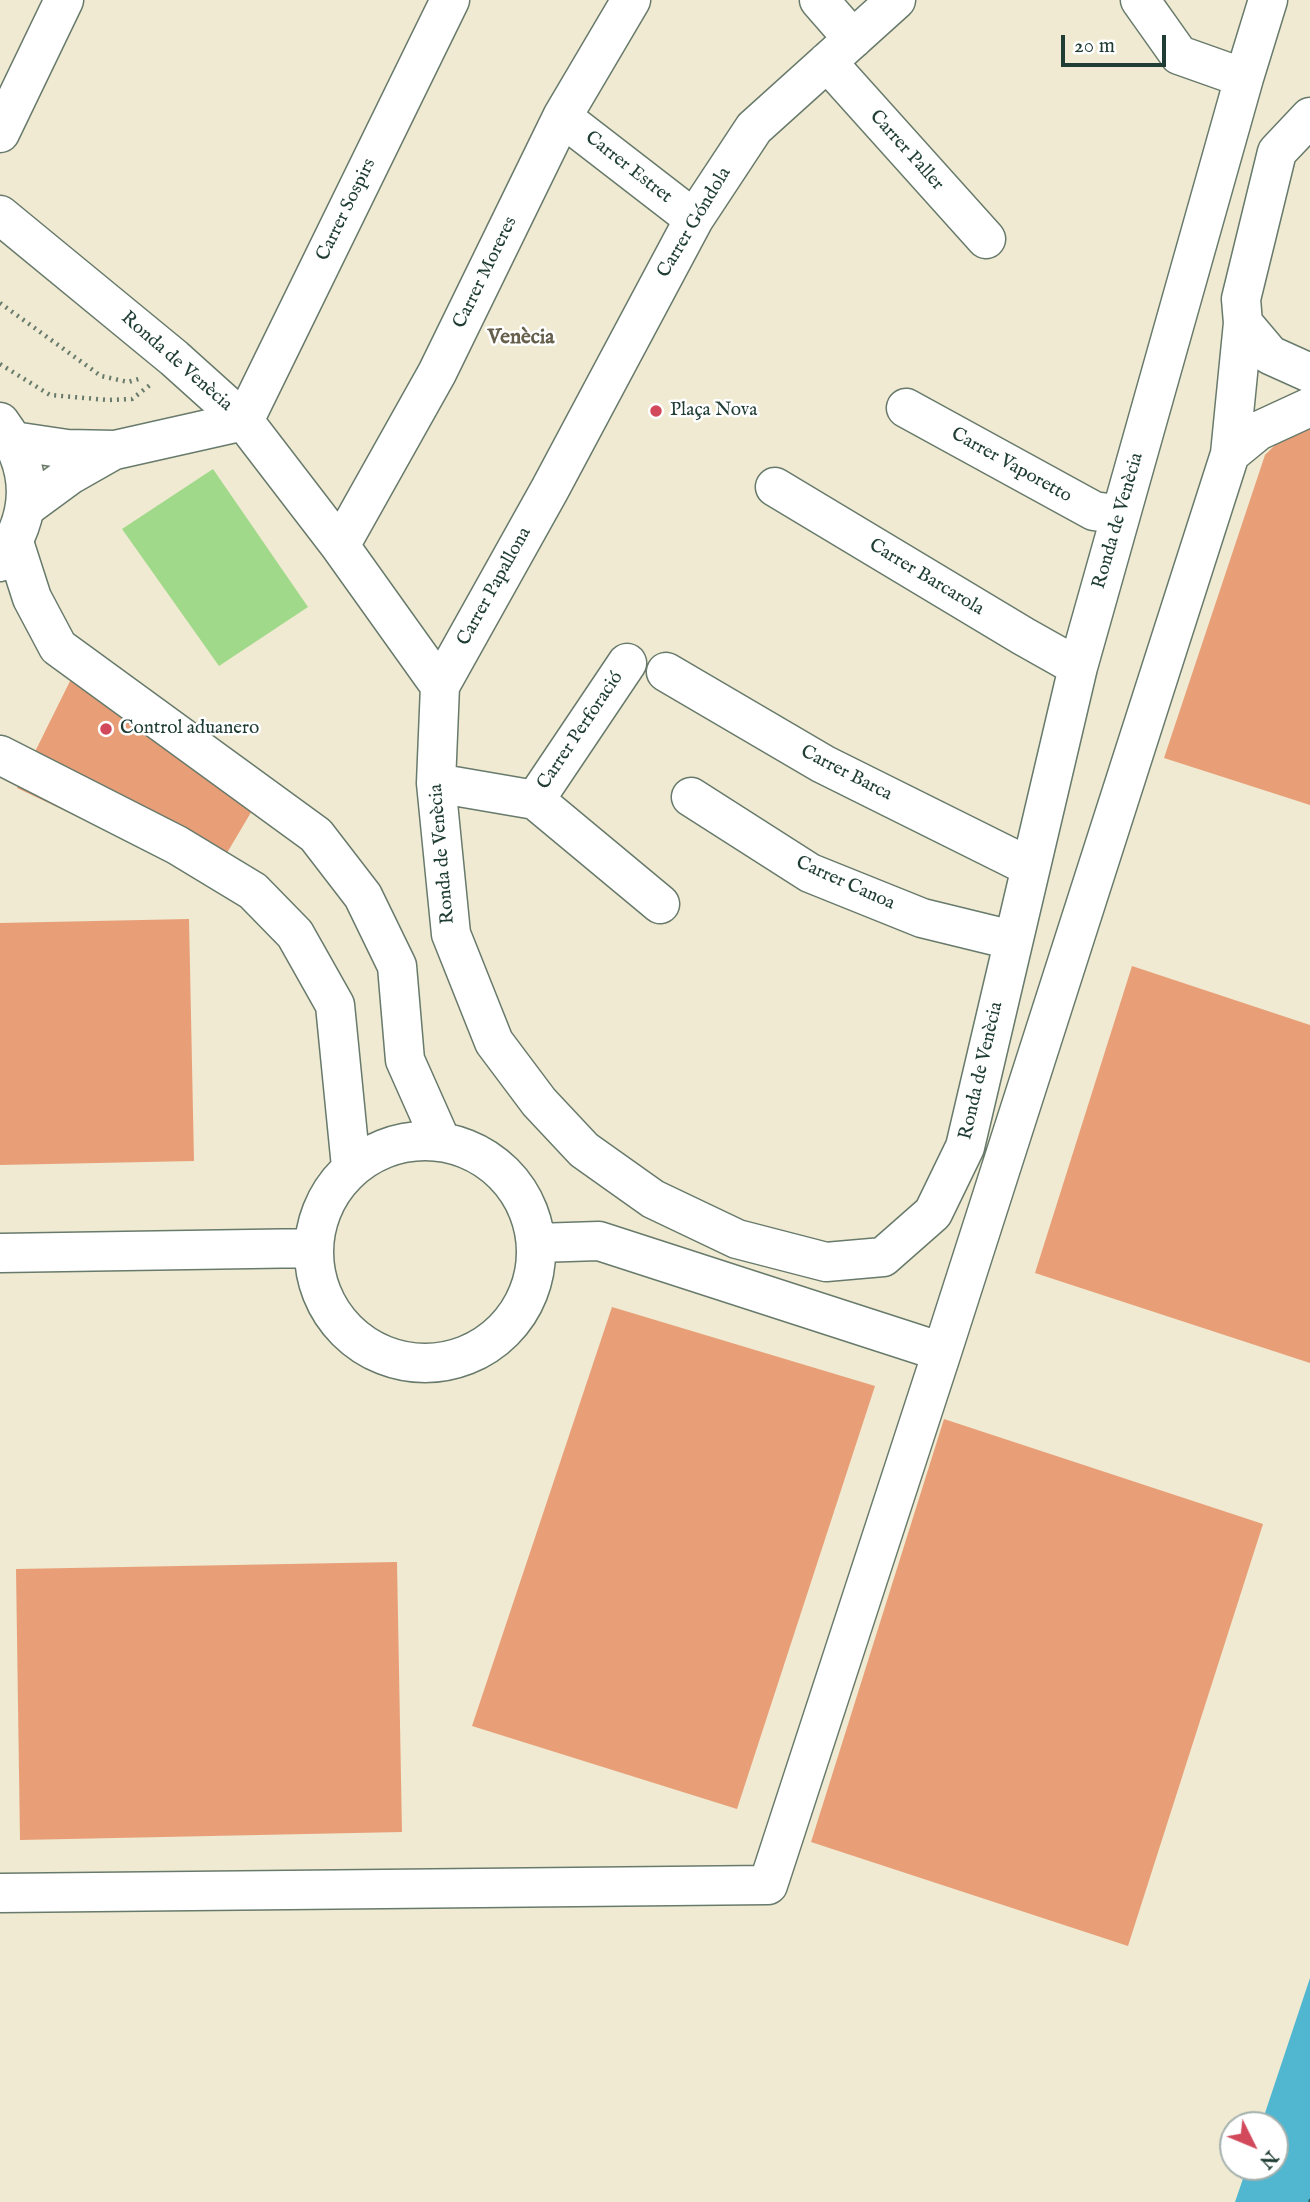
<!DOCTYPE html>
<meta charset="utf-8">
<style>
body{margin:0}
#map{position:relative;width:1310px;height:2202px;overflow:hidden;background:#efead1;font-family:"IM FELL English",serif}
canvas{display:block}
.north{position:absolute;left:1219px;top:2111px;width:70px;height:70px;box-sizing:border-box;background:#fff;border:2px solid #a5b1ae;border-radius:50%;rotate:133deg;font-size:19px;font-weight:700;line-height:28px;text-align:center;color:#1f3d34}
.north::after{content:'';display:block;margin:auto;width:24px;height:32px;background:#d1495b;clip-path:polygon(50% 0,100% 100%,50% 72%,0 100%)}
.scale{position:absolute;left:1061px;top:35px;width:105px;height:32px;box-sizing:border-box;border:4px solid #1f3d34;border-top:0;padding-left:9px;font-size:21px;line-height:24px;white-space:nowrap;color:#1f3d34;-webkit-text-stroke:5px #fff;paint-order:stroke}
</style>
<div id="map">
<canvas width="1310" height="2202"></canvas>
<div class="north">N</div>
<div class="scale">20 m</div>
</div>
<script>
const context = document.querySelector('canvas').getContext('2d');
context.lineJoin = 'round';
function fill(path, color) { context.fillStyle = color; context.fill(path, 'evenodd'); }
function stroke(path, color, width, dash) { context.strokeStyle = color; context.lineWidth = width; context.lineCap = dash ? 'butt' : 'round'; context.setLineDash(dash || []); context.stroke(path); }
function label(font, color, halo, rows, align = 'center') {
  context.font = font + ' "IM FELL English",serif'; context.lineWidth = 5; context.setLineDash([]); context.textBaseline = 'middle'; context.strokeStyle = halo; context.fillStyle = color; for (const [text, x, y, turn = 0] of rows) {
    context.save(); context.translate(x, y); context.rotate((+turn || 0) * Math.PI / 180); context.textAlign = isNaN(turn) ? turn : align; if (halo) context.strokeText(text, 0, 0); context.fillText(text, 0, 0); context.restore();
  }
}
const green = new Path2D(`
 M213,469L308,607L219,666L122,529Z`);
const water = new Path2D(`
 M1310,1978V2202H1235L1247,2167H1275V2125H1261Z`);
const ferry = new Path2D(`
 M1309,2202L1310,2199`);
const building = new Path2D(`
 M1310,419V805L1164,758L1265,455L1292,428Z
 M75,671L263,792L211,880L17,788Z
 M189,919L194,1161L0,1165V923Z
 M1132,966L1310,1025V1363L1035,1273Z
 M612,1307L875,1386L737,1809L472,1726Z
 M944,1419L1263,1524L1128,1946L811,1842Z
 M397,1562L402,1832L20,1840L16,1569Z`);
const path = new Path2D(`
 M0,303L101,376L128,382L142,378
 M0,364L50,395L108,400L132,399L150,385`);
const minor = new Path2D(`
 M819,0L853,39
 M1140,0L1179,55L1244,78
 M827,62L986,239
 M562,117L694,219
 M1310,117L1277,152L1241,299L1243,323L1270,355L1310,373
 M0,133L64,0
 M0,215L174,358L244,421L340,546L440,686L436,783L451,934L494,1042L539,1102L584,1150L653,1199L737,1239L826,1262L883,1257L933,1213L965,1147L1078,667L1244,78L1268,0
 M906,408L1094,511L1120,515
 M244,421L450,0
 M13,441L67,449L115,450L244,421
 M1230,454L1258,431L1310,407
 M775,487L1023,636L1078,667
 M25,508L70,475L114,450
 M14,542L32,598L58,647L316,835L363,896L397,966L405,1060L441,1141
 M340,546L437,373L562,117L631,0
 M666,672L823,764L1030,867
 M440,686L550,489L694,219L754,128L896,0
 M0,755L177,845L253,891L295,934L335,1005L351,1167
 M436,783L535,800L660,904
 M691,797L810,873L922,918L1012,940
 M535,800L627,663
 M314 1252a111 111 0 1 1 222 0a111 111 0 1 1-222 0Z
 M537,1243L599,1241L942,1352
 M0,1253L313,1248
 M0,1893L768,1885L942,1352L1230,454L1243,323`);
const highway = new Path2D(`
 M0,422C35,469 34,516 0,562`);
const markers = [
 [656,411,7,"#d1495b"],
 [106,729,7,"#d1495b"]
];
const streetNames = [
 ["Carrer Paller",906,151,48],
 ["Carrer Estret",628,168,38],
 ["Carrer Sospirs",347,210,-64],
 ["Carrer Góndola",695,223,-59],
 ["Carrer Moreres",486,273,-64],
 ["Ronda de Venècia",176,362,41],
 ["Carrer Vaporetto",1011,466,29],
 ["Ronda de Venècia",1119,521,-74],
 ["Carrer Barcarola",926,578,31],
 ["Carrer Papallona",495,587,-61],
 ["Carrer Perforació",581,731,-56],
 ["Carrer Barca",846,774,27],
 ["Ronda de Venècia",443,854,-95],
 ["Carrer Canoa",845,884,24],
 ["Ronda de Venècia",982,1071,-77]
];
const poiNames = [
 ["Plaça Nova",670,411],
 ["Control aduanero",120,729]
];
const neighbourhoodNames = [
 ["Venècia",521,339]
];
fill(green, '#a1d98b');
fill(water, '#51b6cf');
stroke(ferry, '#2e6162', 2, [9, 7]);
fill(building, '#e89f78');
stroke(minor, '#687a6b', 41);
stroke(highway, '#687a6b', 41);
stroke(path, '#687a6b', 4.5, [2, 5]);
stroke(minor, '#fff', 38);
stroke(highway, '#fff', 38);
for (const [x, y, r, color] of markers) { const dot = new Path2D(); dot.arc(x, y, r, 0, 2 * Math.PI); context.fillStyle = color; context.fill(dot); stroke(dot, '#fff', 2.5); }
label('19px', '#1f3d34', '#fff', streetNames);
label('19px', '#1f3d34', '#fff', poiNames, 'left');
label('bold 21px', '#655f4c', '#fff', neighbourhoodNames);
</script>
